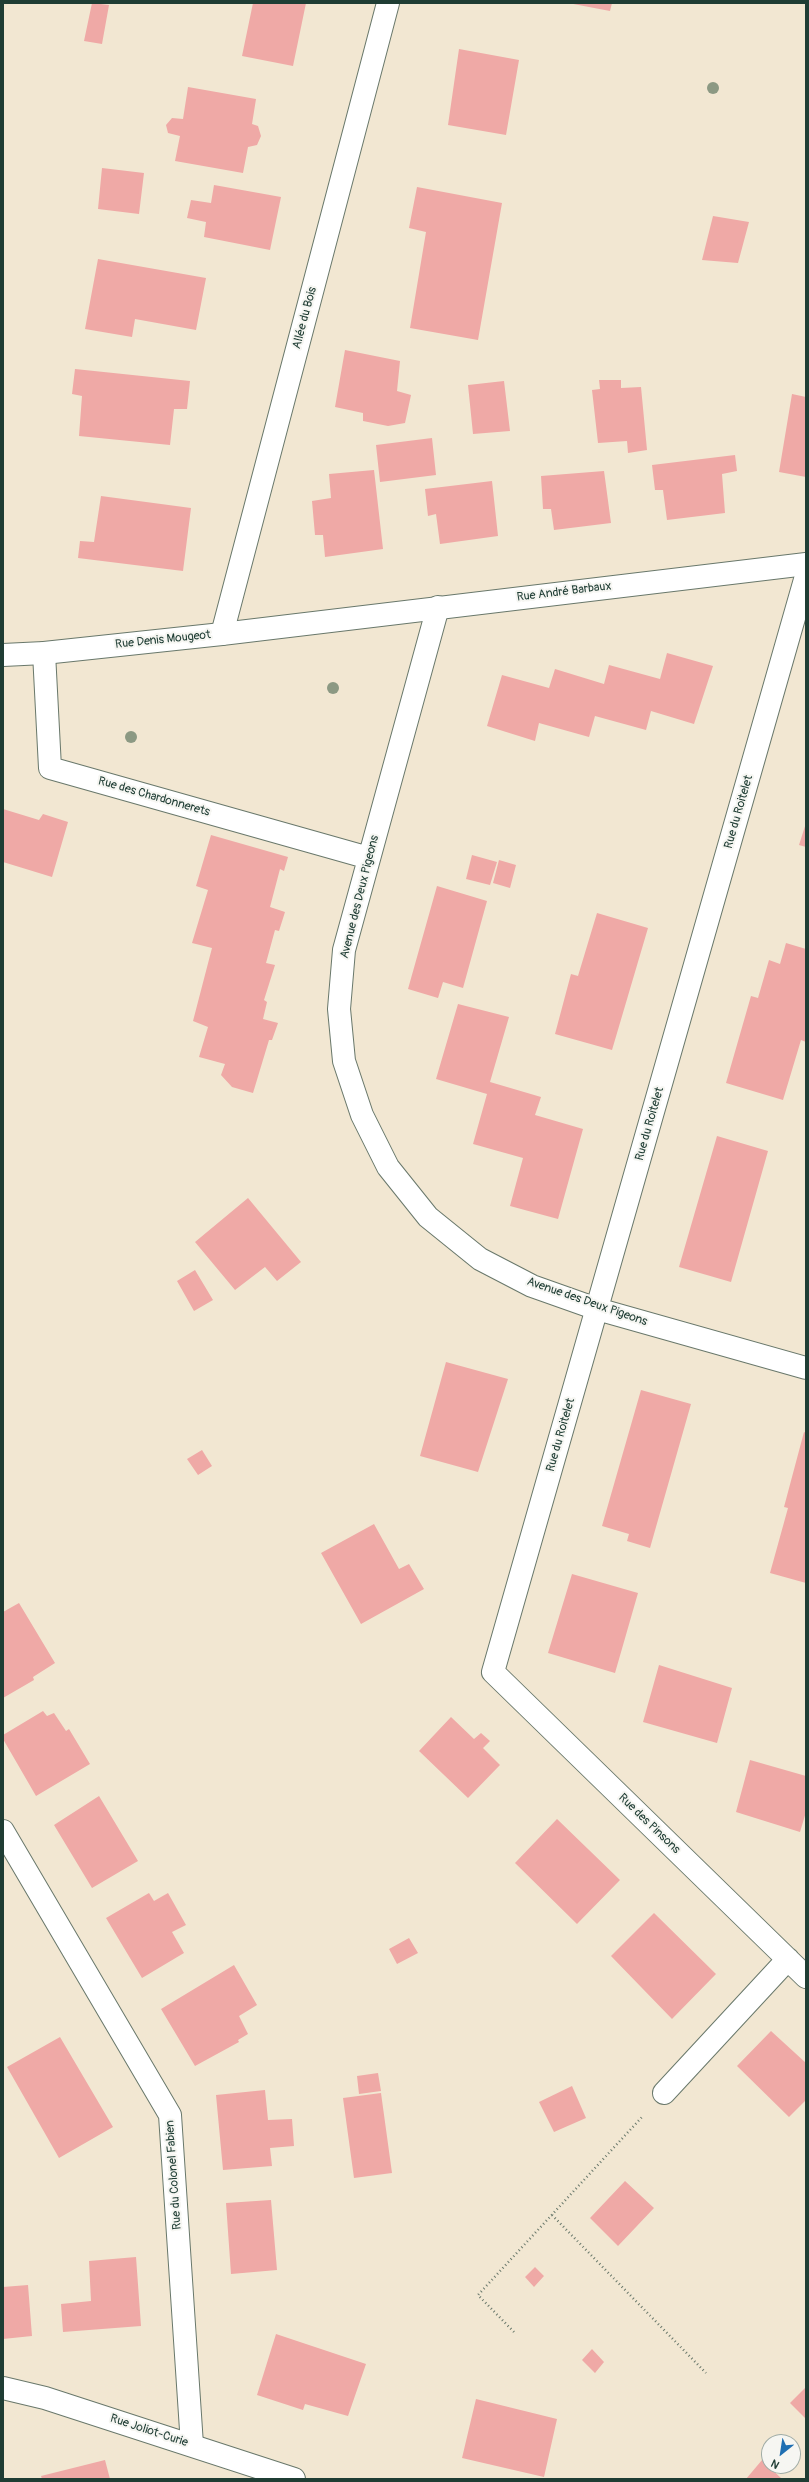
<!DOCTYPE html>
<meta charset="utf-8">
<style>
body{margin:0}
#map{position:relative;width:809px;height:2482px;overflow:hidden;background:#f2e7d2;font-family:Pangolin,sans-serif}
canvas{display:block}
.frame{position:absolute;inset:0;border:4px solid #1f3d34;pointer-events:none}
.north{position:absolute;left:761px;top:2434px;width:40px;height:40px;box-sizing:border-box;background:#f6f6f2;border:1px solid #a0aca6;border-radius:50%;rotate:210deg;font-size:11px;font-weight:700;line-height:16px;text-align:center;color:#1f3d34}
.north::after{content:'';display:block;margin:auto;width:14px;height:18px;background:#1f6fb2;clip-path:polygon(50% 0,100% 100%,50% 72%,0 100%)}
</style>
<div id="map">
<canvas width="809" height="2482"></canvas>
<div class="frame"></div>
<div class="north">N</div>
</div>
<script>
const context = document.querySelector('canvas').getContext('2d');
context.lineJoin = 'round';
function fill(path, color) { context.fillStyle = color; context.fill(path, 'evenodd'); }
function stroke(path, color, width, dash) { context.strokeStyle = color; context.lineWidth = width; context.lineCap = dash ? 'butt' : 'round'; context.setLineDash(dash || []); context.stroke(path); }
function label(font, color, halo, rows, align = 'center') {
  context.font = font + ' Pangolin,sans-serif'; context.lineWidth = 4; context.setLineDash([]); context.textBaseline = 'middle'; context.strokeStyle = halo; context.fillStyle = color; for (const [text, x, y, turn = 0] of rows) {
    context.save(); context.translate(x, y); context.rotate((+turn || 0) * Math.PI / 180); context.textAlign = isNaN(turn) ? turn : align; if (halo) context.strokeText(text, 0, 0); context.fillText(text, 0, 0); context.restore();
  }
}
const building = new Path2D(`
 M92,3L109,5L102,44L84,41Z
 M253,3H306L293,66L242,56Z
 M568,3H612L610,11Z
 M459,49L519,60L506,135L448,125Z
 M188,87L256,99L252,124L258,126L261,136L257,145L248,147L243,173L175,161L180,136L168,133L166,125L172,118L183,119Z
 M102,168L144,173L139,214L98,209Z
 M214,185L281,197L270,250L204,237L206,222L187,218L191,200L211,203Z
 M417,187L502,203L478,340L410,328L426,232L409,228Z
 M713,216L749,222L738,263L702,260Z
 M98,259L206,278L196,330L135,319L132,337L85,329Z
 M345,350L400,361L397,391L411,395L405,423L388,426L363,421V413L335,407Z
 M75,369L190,381L187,409H174L170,445L79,436L82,396L72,394Z
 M599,380H621V388L641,387L647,450L628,453L627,441L598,443L592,390L600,389Z
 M504,381L510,431L473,434L468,385Z
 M792,394L806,397V477L779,472Z
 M432,438L436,475L380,482L376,445Z
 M735,455L737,471L722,474L725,513L667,520L663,490H655L652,465Z
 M374,470L383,549L325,557L323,535H315L312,501L331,498L329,474Z
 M604,471L611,523L554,530L551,509H543L541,476Z
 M492,481L498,536L440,544L436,514L428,516L425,489Z
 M101,496L191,508L183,571L78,558L80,541L94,542Z
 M667,653L713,666L694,724L651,711L646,730L595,716L589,737L539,723L535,741L487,726L502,675L549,688L555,669L604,684L609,665L660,679Z
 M3,809L39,820L43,814L68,822L52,877L3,862Z
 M806,823V847L799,845Z
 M211,835L288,857L284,871L280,869L270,907L285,912L279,931L275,930L266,963L275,965L264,1000L267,1002L263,1019L278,1023L272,1040H269L253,1093L232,1087L221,1075L225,1064L199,1057L208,1027L193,1021L212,948L192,943L208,890L196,886Z
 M472,855L497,862L490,885L466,879Z
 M499,860L516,865L510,888L493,883Z
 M437,886L487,901L463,988L443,982L438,998L408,989Z
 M597,913L648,928L612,1050L555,1034L571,974L578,976Z
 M786,943L806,949V1042L801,1040L783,1100L726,1083L751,996L758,998L769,960L780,964Z
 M458,1004L509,1017L490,1082L541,1097L535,1115L583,1129L558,1219L510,1206L523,1158L473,1144L487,1094L436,1079Z
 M717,1136L768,1151L731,1282L679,1267Z
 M248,1198L301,1262L277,1281L265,1267L235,1290L195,1242Z
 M195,1270L213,1300L194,1311L177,1281Z
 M446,1362L508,1379L478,1472L420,1456Z
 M641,1390L691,1404L650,1548L627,1541L629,1534L602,1526Z
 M804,1432L806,1433V1583L770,1573L788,1508L784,1507Z
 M202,1450L212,1466L198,1475L187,1459Z
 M374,1524L399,1569L409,1564L424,1589L361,1624L321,1553Z
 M572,1574L638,1593L615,1673L548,1653Z
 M19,1603L55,1663L33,1677L34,1680L3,1698V1612Z
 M659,1665L732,1688L717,1743L643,1722Z
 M43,1711L47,1716L54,1713L66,1731L69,1729L90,1764L36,1796L3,1739V1735Z
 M451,1717L474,1739L481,1733L490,1741L483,1748L500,1765L468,1798L419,1751Z
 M750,1760L806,1776V1812L800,1832L736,1812Z
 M99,1796L138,1861L92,1888L54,1825Z
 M557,1819L620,1880L577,1924L515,1863Z
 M149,1893L154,1901L168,1893L186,1925L172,1932L184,1953L142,1978L106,1918Z
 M654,1913L716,1974L672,2019L611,1956Z
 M409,1938L418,1953L397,1964L389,1949Z
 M234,1965L257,2005L239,2016L248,2034L238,2040L239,2042L195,2066L161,2009Z
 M771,2031L806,2063V2100L789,2117L737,2066Z
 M60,2037L113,2127L59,2158L7,2067Z
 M378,2073L381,2091L359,2094L357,2076Z
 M572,2086L586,2118L554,2132L539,2102Z
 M265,2090L268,2120L292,2119L294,2146L270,2148L272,2166L223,2170L216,2095Z
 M381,2093L392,2173L354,2178L343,2098Z
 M625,2181L654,2208L618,2246L590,2218Z
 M271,2200L277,2270L231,2274L226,2203Z
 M136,2257L141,2326L63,2332L61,2304L91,2301L89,2261Z
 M535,2267L544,2276L534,2287L525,2277Z
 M28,2285L32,2336L3,2339V2287Z
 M276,2334L366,2364L348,2416L305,2404L303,2410L257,2395Z
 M592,2349L604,2362L595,2373L582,2360Z
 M806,2387V2419L790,2403Z
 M476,2399L557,2419L544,2477L462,2458Z
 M105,2460L110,2479H42L41,2476Z
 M762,2460L782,2479H746Z`);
const path = new Path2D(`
 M552,2215L706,2373
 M514,2332L478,2295L642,2117`);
const minor = new Path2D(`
 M806,576L493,1672L806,1977
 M438,607L344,950L339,1009L344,1061L362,1115L388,1167L428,1217L480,1259L532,1286L597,1309L806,1368
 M222,634L388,3
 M44,653L50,768L369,858
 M3,1831L170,2115L192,2445
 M664,2093L788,1959`);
const tertiary = new Path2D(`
 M3,655L44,653L222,634L806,564
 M3,2388L45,2398L294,2479`);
const trees = [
 [713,88],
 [333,688],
 [131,737]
];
const streetNames = [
 ["Allée du Bois",305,318,-75],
 ["Rue André Barbaux",564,592,-7],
 ["Rue Denis Mougeot",163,640,-6],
 ["Rue des Chardonnerets",154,797,16],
 ["Rue du Roitelet",739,812,-74],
 ["Avenue des Deux Pigeons",360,897,-76],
 ["Rue du Roitelet",650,1124,-74],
 ["Avenue des Deux Pigeons",587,1302,19],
 ["Rue du Roitelet",561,1435,-74],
 ["Rue des Pinsons",649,1824,44],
 ["Rue du Colonel Fabien",174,2175,-94],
 ["Rue Joliot-Curie",149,2431,18]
];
fill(building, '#efa9a6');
stroke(minor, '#69786b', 24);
stroke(tertiary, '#69786b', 24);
stroke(path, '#69786b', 2.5, [1, 3]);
stroke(minor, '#fff', 22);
stroke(tertiary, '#fff', 22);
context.fillStyle = '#8c9983';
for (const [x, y] of trees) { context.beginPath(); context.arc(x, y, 6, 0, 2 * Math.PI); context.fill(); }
label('12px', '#1f3d34', '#f6f6f2', streetNames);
</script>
